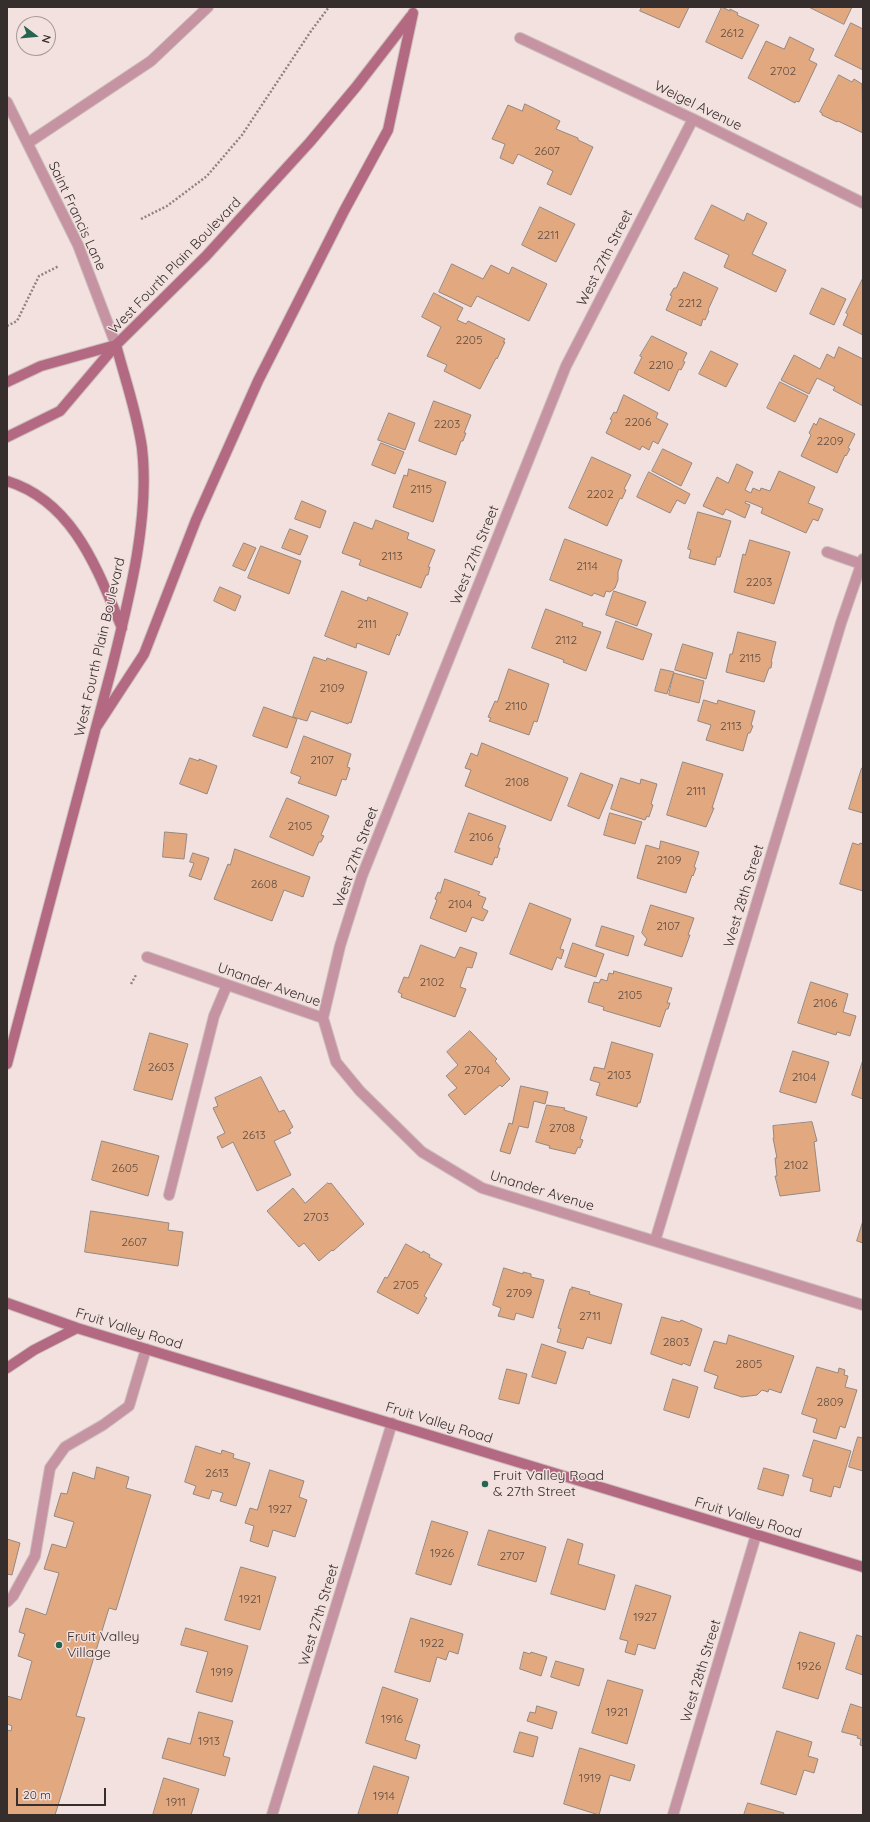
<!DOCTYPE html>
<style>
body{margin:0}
#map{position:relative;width:870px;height:1822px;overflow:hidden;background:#f2e1df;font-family:Quicksand,sans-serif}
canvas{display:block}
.frame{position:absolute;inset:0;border:8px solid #352e2d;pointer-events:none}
.north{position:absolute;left:16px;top:16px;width:40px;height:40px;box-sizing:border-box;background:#f2e1df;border:1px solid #a69998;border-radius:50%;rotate:106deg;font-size:11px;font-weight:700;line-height:16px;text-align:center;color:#352e2d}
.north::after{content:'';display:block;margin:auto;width:14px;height:18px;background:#256451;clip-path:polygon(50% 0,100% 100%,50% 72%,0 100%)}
.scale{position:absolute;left:16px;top:1788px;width:90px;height:18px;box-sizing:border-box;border:2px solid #352e2d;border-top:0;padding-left:5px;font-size:12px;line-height:14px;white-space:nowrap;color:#352e2d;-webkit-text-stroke:3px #f2e1df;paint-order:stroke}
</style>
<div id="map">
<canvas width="870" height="1822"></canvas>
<div class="frame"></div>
<div class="north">N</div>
<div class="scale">20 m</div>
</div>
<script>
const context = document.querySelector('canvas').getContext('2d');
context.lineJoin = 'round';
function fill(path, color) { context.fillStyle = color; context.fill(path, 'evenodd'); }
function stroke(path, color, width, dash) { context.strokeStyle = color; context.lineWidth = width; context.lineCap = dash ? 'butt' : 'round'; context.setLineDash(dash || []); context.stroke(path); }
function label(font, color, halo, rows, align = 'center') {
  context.font = font + ' Quicksand,sans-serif'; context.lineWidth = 3; context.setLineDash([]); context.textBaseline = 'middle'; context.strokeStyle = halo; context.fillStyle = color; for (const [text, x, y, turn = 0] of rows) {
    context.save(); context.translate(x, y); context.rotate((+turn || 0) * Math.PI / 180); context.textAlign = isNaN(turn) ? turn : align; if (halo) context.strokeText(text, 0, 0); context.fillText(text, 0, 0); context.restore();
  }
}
const building = new Path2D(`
 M642,7H689L679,28L640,11Z
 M722,7L730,11V9L738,13L737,15L759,25L742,59L706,42Z
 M809,7H852L844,24Z
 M851,23L863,29V70L835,56Z
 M790,37L814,49L809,60L817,64L799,102L796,101L795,103L748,78L766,41L784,49Z
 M839,75L852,82L854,79L862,84L863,133L838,121L837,122L822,115V113L820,112Z
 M525,104L560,121L556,129L578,138V140L593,147L571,195L547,184L553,171L518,154L513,164L500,158L505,144L492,139L508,105L522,111Z
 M712,205L744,221L747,213L767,223L752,254L786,270L776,292L724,267L729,255L695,239Z
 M540,207L575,224L556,262L522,245Z
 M452,264L483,279L491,265L509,274L512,267L547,284L529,321L477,296L471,307L439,292Z
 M684,272L718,288L708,310L709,311L705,320L703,319L701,326L666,310L672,296L670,295L674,288H676Z
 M863,278V335L843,325L848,314L846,313Z
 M822,288L846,299L834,325L810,314Z
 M434,293L463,308L457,320L466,324L468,321L505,339L503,342H505L497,359L496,358L480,389L444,371L447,365L427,356L441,327L422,317Z
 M652,336L687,353L683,361L685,362L681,370L679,369L669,391L634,373L642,357L640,356Z
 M839,347L863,359V406L833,390L835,387L817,378L809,394L781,380L794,355L820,369L827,354L834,358Z
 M711,351L738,364L726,387L699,374Z
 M780,382L808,396L795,422L767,408Z
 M624,395L658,413L656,418L668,424L658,444L653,441L649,450L642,446L640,450L606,433L612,420L610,419L614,412L616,413Z
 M434,401L471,415L464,433H466L463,441H461L456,455L419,441Z
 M389,413L415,423L405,450L378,440Z
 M820,418L855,434L848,448L850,449L846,456L845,455L837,473L801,456L811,435L809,433L814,423L816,425Z
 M381,443L404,452L395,474L372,465Z
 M663,449L692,463L681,486L652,471Z
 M592,457L631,475L624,489L626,490L622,499L620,498L607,526L569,508Z
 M737,464L753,472L745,490L751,493L753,488L760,491L761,488L770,491L779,471L815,487L808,503L823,509L818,521L813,519L806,533L761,513L763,508L746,501L745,503L750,505L745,518L726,509L723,515L703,506L717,477L728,483Z
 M409,469L446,482L433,522L393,507L404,475L407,476Z
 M649,472L690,494L685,504L677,500L670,513L637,497Z
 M302,501L326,511L320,528L295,519Z
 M698,512L731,521L720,557H717L715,565L689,558L691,550L688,549Z
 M376,520L409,533L407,539L435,550L428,567H430L428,575H426L421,588L359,565L361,560L342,553L354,522L372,529Z
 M290,529L308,536L300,555L282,548Z
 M565,539L622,560L618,572V580L615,588L610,592L606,591L604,597L594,593L592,596L550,580Z
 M750,540L790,552L774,604L734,592L743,554L745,555Z
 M244,543L256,548L245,571L233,566Z
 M261,546L301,561L289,594L248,578Z
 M220,587L241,596L235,611L214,601Z
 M342,591L367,601L368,597L408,613L399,636L397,634L389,655L357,643L356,648L325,636Z
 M614,591L646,602L637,626L606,615Z
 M546,609L583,623L582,626L601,632L586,671L563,662L564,660L532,648Z
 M616,621L652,634L643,660L607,648Z
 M738,632L776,642L771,662H772L771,668H769L764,682L726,672L730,654H732Z
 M683,644L713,653L706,679L675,670Z
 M314,657L326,661L327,658L367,672L351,723L349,722L348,724L311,711L307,721L293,717Z
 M509,669L549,684L537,722L534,721L529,735L489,721L491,718L488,717L495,701L497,702Z
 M661,669L674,672L667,694L655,691Z
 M674,673L704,681L699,703L669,695Z
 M704,700L717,704L718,700L755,711L751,725L753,726L750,733H748L743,751L706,740L711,725L698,721Z
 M264,707L297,719L287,748L253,736Z
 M304,736L351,754L347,767L350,768L346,780L342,779L336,796L298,783L301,777L291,773Z
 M482,743L568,778L551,821L465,786L471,770L465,768L471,753L477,756Z
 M190,758L199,761V759L217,766L207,794L180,784Z
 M683,762L723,774L712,808H714L706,827L667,815Z
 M862,768H863V813L849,809Z
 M581,773L613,785L599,819L568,806Z
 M621,778L640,784L641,779L657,784L651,804L653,805L649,817L647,816L645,820L611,809Z
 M287,798L329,816L321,835L324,836L321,842H319L313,856L270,837Z
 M469,813L506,826L498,848H500L497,858L495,857L492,865L455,852Z
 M610,813L642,822L635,844L604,835Z
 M165,832L187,834L184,859L163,857Z
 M661,841L699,852L694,867L696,868L693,876L692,875L686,893L637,878L646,845L659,849Z
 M853,843L859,845L860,843L863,844V891L840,884Z
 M235,849L310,877L303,897L284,890L272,921L214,899L228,864L230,865Z
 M193,853L209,858L201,880L189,876L194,863L190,862Z
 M445,879L480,892L478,895L486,898L482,908L488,911L483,921L472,917L466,932L430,918L437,900L435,899L438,892L440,893Z
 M530,903L571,919L560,949L564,950L561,959L557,957L552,970L510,954Z
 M651,905L694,918L688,935H690L682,957L644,945L647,939L642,933Z
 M602,926L634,936L628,956L596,946Z
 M573,943L604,954L596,977L565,967Z
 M421,945L455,958L460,947L477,953L472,968L467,967L460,987L466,989L455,1017L401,997L402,994L398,992L404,977L408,978Z
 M614,971L672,988L667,1003H670L668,1009H666L660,1027L603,1010L604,1007L588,1002L594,982L599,983L601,979L607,981L609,973L613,974Z
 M811,982L848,994L843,1012L856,1016L850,1036L837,1032L836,1035L798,1023Z
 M470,1031L497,1059L495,1061L510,1079L502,1087L500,1085L465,1115L448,1095L457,1088L446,1076L458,1065L447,1052Z
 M150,1033L188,1044L172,1100L134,1090Z
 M612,1042L653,1054L640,1103H638L637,1107L596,1095L600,1083L590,1080L594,1067L604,1069Z
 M793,1051L829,1062L816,1103L780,1092Z
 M863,1060V1099L852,1095Z
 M261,1077L279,1112L284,1110L293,1127L289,1130L291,1133L274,1141L291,1175L257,1191L233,1142L222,1148L217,1137L225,1133L213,1108L218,1106L215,1098Z
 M521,1086L548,1092L545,1104L534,1101L528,1128L519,1126L510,1154L500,1151L509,1123L512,1124Z
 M547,1105L565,1108L564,1110L587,1117L580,1139L583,1140L580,1148L578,1147L575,1154L549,1148L550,1146L536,1142Z
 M812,1122L817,1141L814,1142L820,1191L780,1196L775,1176H777L775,1158H777L773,1138H774L773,1126Z
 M102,1141L159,1156L148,1196L92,1180Z
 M328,1183L329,1184L331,1183L364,1224L333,1251L332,1250L319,1261L304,1243L299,1247L267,1211L293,1188L305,1203Z
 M91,1211L169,1223L168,1230L183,1232L178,1266L85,1252Z
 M863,1221V1243L857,1241Z
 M406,1244L422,1253L423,1251L430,1255L429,1257L442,1264L424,1296L427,1298L418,1314L377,1292L385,1277L387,1278Z
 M504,1268L523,1274V1272L531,1274V1277L544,1280L533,1318L516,1313L514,1320L498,1316L501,1308L493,1305Z
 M572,1287L590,1292L589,1294L622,1304L611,1344L587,1337L583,1349L557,1342L561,1329L558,1328L570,1289H572Z
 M662,1317L680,1322L681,1320L702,1329L690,1366L683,1363L682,1365L651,1354Z
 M729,1335L794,1356L781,1393L769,1389L768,1392L762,1390L757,1395L742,1397L714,1388L718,1376L704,1371L714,1341L726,1344Z
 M542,1344L566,1352L556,1384L532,1377Z
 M817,1367L838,1373L839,1368L845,1370L844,1375L848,1376L845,1387L857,1390L845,1428L840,1426L836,1439L813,1432L817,1419L802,1414Z
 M507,1369L527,1374L519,1404L499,1399Z
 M673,1379L698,1387L689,1418L664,1410Z
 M858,1437L863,1438V1471L849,1467Z
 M814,1440L851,1451L840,1488L834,1486L831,1497L810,1491L813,1479L803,1476Z
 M196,1446L221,1454L222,1450L234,1454L233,1458L250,1463L236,1506L220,1501L223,1493L212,1490L209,1499L193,1494L196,1486L185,1482Z
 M97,1467L129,1477L126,1488L151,1495L116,1610L109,1608L76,1716L85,1718L55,1815H7V1730L11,1731L12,1726L7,1724V1696L21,1700L32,1661L18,1656L25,1634L19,1632L26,1608L46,1615L59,1573L44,1569L52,1544L66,1548L74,1522L54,1516L61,1493L67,1494L73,1472L94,1479Z
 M764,1468L789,1475L783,1496L758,1489Z
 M270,1470L304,1481L299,1497L307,1500L295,1537L273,1530L268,1547L250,1541L254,1526L245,1523L250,1508L257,1510Z
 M432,1521L468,1532L451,1585L416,1574Z
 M489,1530L546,1547L536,1582L478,1565Z
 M7,1539L20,1543L12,1575L7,1574Z
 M568,1539L583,1544L578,1564L615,1575L605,1610L551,1594Z
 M241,1567L276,1577L260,1630L225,1620Z
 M636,1585L671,1596L655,1649L638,1644L635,1655L625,1652L628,1641L620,1639Z
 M411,1618L463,1634L458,1654L449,1651L446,1660L437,1657L430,1682L395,1672Z
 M186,1628L248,1646L232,1702L196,1692L208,1652L181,1645Z
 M800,1632L835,1643L818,1699L783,1688Z
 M857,1635L863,1637V1675L846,1669Z
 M524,1652L530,1654L531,1652L547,1657L541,1676L520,1669Z
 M556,1661L584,1669L579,1686L551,1677Z
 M608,1680L643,1690L627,1744L592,1733Z
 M383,1687L418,1699L405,1740L420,1745L416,1759L366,1743Z
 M851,1704L863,1708V1746L860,1745L861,1739L857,1738L858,1736L842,1732Z
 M537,1706L557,1712L552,1729L527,1721L530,1712L535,1713Z
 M199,1712L233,1721L223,1756L230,1758L225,1776L162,1758L168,1738L190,1744Z
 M777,1731L812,1742L808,1756L818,1759L814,1773L804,1770L796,1795L761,1784Z
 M520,1732L538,1737L533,1757L514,1752Z
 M580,1748L635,1765L630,1781L610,1775L599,1815L564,1804Z
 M374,1766L409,1777L397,1815H358Z
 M164,1778L199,1789L191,1815H153Z
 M748,1803L784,1813L783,1815H744Z`);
const path = new Path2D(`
 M141,219L167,206L207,176L242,135L311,31L329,7
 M7,326L17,321L39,276L59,266
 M131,984L136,975`);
const lane = new Path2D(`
 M28,143L151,61L208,7
 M827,552L861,564
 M169,1195L214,1016L227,985
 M7,1602L13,1596L35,1556L50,1468L65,1447L103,1425L129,1406L146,1349`);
const street = new Path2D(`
 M520,38L693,119L863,203
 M7,102L78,245L116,345
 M693,119L566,366L362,876L340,946L323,1018L336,1062L360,1091L422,1152L482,1188L863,1305
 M147,957L323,1018
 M655,1241L841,623L863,559
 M272,1815L392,1423
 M673,1815L756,1535`);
const secondary = new Path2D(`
 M7,382L41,366L116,345
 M7,437L60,411L116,345L206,256L310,142L356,87L411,16
 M7,481C74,502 97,569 122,628
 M97,726L144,654L196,520L258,381L344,211L388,130L413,13
 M7,1064L112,667C129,599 150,518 142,448C137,413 125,379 116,345
 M7,1303L77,1328L863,1567
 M7,1368L34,1350L77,1328`);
const markers = [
 [485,1484,4,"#256451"],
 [59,1645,4,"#256451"]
];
const numberNames = [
 ["2612",732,33],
 ["2702",783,71],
 ["2607",547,151],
 ["2211",548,235],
 ["2212",690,303],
 ["2205",469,340],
 ["2210",661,365],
 ["2206",638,422],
 ["2203",447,424],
 ["2209",830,441],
 ["2115",421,489],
 ["2202",600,494],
 ["2113",392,556],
 ["2114",587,566],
 ["2203",759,582],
 ["2111",367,624],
 ["2112",566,640],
 ["2115",750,658],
 ["2109",332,688],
 ["2110",516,706],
 ["2113",731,726],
 ["2107",322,760],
 ["2108",517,782],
 ["2111",696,791],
 ["2105",300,826],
 ["2106",481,837],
 ["2109",669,860],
 ["2608",264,884],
 ["2104",460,904],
 ["2107",668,926],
 ["2102",432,982],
 ["2105",630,995],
 ["2106",825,1003],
 ["2603",161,1067],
 ["2704",477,1070],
 ["2103",619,1075],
 ["2104",804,1077],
 ["2708",562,1128],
 ["2613",254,1135],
 ["2102",796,1165],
 ["2605",125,1168],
 ["2703",316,1217],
 ["2607",134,1242],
 ["2705",406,1285],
 ["2709",519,1293],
 ["2711",590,1316],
 ["2803",676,1342],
 ["2805",749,1364],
 ["2809",830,1402],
 ["2613",217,1473],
 ["1927",280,1509],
 ["1926",442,1553],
 ["2707",512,1556],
 ["1921",250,1599],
 ["1927",645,1617],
 ["1922",432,1643],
 ["1926",809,1666],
 ["1919",222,1672],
 ["1921",617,1712],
 ["1916",392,1719],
 ["1913",209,1741],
 ["1919",590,1778],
 ["1914",384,1796],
 ["1911",176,1802]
];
const streetNames = [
 ["Weigel Avenue",698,106,26],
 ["Saint Francis Lane",77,216,65],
 ["West 27th Street",605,258,-63],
 ["West Fourth Plain Boulevard",175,266,-46],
 ["West 27th Street",475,555,-68],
 ["West Fourth Plain Boulevard",100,647,-77],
 ["West 27th Street",356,857,-70],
 ["West 28th Street",744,896,-73],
 ["Unander Avenue",269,985,19],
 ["Unander Avenue",542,1191,17],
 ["Fruit Valley Road",129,1329,17],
 ["Fruit Valley Road",439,1423,17],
 ["Fruit Valley Road",748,1518,17],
 ["West 27th Street",319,1615,-73],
 ["West 28th Street",701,1671,-73]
];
const poiNames = [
 ["Fruit Valley Road",493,1476],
 ["& 27th Street",493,1492],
 ["Fruit Valley",67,1637],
 ["Village",67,1653]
];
fill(building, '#e2a981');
stroke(building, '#948880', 1);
stroke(lane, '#ccbdbb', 12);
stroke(street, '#ccbdbb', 12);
stroke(secondary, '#ccbdbb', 12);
stroke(path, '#8f8382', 2.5, [2, 2]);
stroke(lane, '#c693a3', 10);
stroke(street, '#c693a3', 10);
stroke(secondary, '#b36982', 10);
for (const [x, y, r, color] of markers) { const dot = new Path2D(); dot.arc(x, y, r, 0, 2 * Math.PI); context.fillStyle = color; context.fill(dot); stroke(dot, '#f2e1df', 1.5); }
label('12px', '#604d42', null, numberNames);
label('14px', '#352e2d', '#f2e1df', streetNames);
label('14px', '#352e2d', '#f2e1df', poiNames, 'left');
</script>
